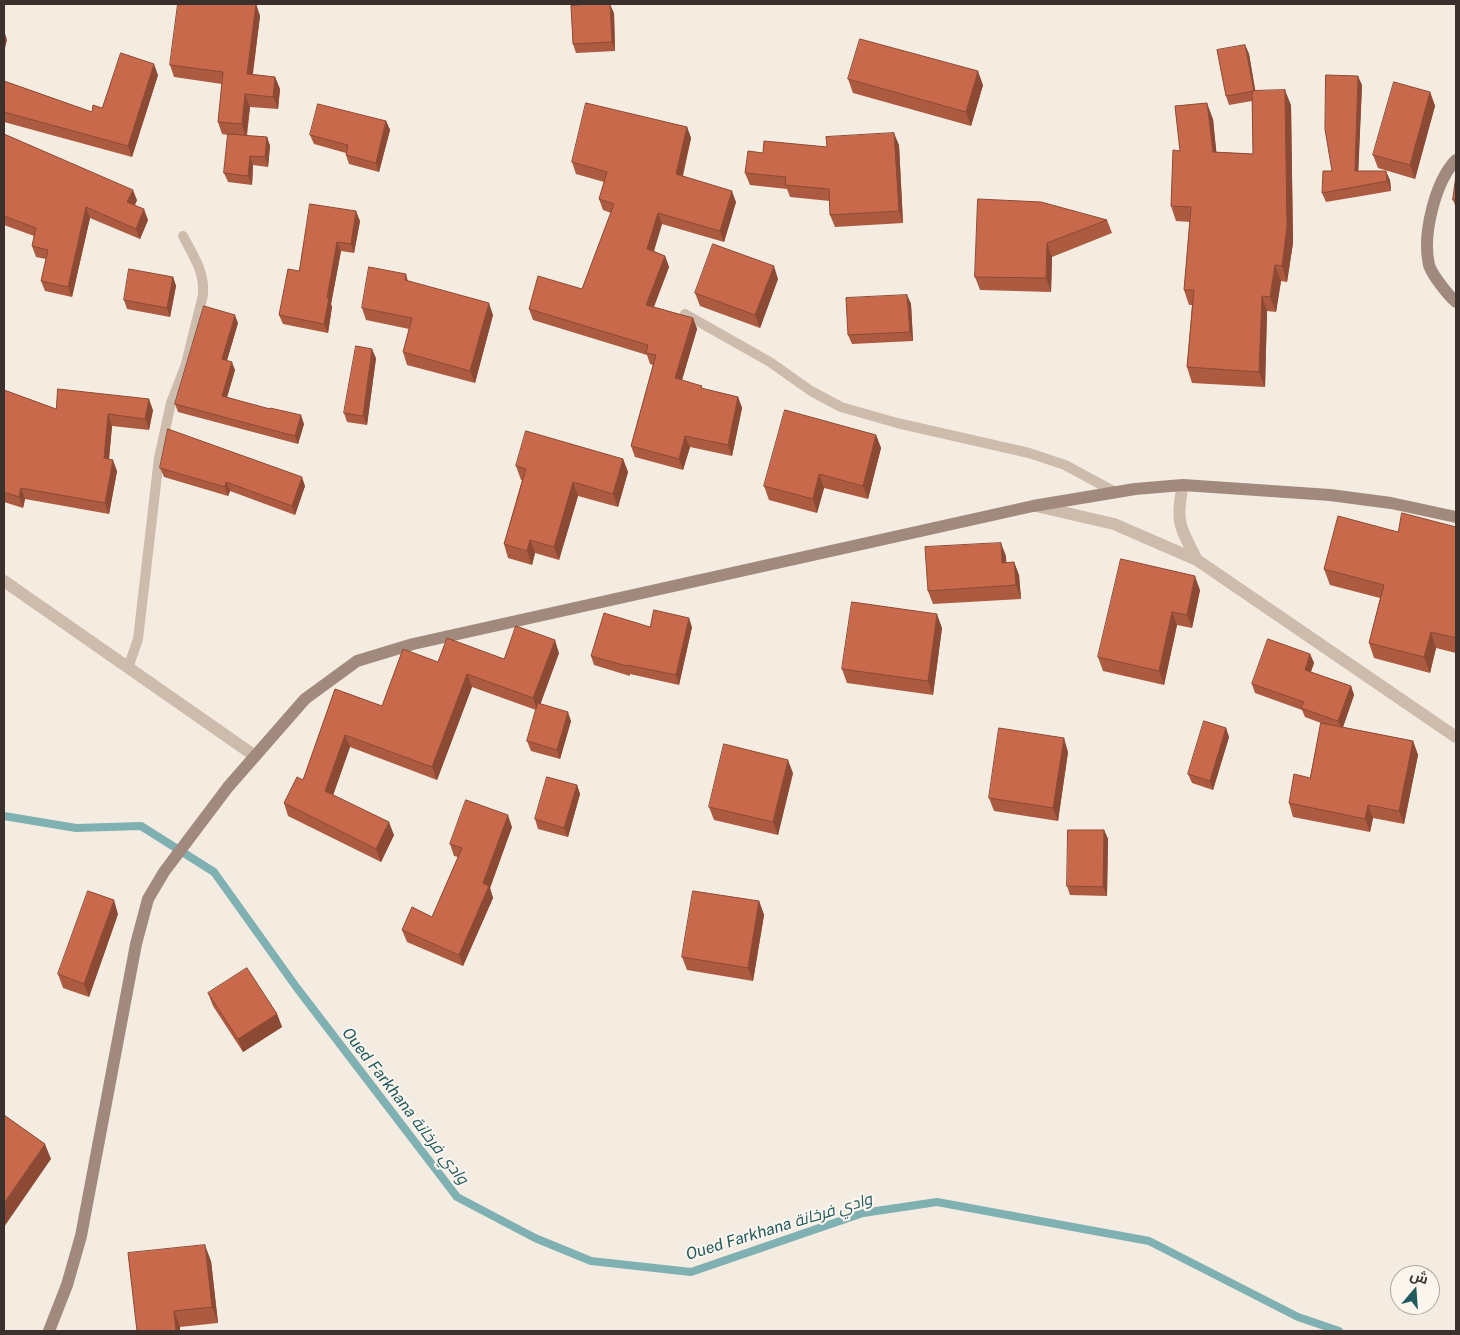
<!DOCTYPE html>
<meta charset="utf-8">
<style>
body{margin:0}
#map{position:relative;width:1460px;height:1335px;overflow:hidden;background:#f4ebe1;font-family:"Public Sans",Cairo,sans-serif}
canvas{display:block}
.frame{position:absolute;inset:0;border:5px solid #3b302b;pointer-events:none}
.north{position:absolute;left:1390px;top:1265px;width:50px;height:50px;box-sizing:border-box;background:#fbf5ee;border:1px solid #aea6a0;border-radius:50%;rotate:18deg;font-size:14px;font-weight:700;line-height:20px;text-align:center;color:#3b302b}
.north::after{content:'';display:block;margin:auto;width:18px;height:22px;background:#1f5a5e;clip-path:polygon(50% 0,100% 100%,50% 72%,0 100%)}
</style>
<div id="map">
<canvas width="1460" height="1335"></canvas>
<div class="frame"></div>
<div class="north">ش</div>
</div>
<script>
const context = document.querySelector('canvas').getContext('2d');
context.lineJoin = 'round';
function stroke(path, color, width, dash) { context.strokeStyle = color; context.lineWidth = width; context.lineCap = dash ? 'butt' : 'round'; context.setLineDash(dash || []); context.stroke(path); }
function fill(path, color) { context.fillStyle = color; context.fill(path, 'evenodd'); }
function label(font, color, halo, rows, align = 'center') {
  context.font = font + ' "Public Sans",Cairo,sans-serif'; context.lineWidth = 4.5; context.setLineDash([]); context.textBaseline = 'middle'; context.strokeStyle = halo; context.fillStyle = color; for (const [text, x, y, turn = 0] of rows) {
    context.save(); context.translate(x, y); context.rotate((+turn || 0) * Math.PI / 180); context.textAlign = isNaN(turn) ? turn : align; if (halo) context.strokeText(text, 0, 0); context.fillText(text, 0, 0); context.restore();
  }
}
const stream = new Path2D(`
 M4,816L76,828L141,826L214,872L297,988L457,1197L535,1238L591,1261L691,1272L863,1213L937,1202L1149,1241L1298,1317L1339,1331`);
const lane = new Path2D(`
 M685,314L770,362L811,391L841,407L897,423L1029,453L1065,465L1117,493
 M128,668L138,639L159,458L171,403L186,364L203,295C205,272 193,255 183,236`);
const street = new Path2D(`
 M1183,485C1175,522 1180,527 1197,560L1456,737
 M1036,506L1114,524L1197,560
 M4,581L255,756`);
const secondary = new Path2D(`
 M1456,160C1435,182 1422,235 1429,265C1432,275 1448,295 1456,302
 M49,1331L67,1285L81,1236L136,944L148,899L164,872L228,787L305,699L357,661L413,644L1033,506L1135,489L1183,485L1330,495L1391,503L1456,517`);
const wall = new Path2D(`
 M256,4L260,16L253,74L275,77L280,89L278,109L250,107L247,136L267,137L270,146L268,167L253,165L252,185L228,182L224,173L228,135L222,134L218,122L222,84L174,77L170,65Z
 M614,13L615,51L576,53L573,44Z
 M1245,45L1249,54L1255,91L1291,105L1293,243L1287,282L1281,281L1276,312L1267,311L1265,387L1192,383L1187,367L1192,305H1189L1184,290L1190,222L1176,221L1171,206L1180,151L1213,119L1216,152L1253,154L1252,101L1229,105L1226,96Z
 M158,75L132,157L4,122V81L92,112L102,108Z
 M848,79L983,85L971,126L853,93Z
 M1362,85L1358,171L1390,180L1391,191L1326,202L1322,193L1332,171Z
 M1430,92L1435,106L1415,179L1378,168L1373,155Z
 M386,121L390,130L379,172L349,164L346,155V153L314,144L310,135Z
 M687,127L691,138L683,176L736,202L724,242L662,224L654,251L665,256L669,267L654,307L693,318L697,329L682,380L703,389L738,397L742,408L732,456L690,447L683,470L635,457L631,446L653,365L650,364L647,355L533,320L529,309L582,289L611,213L603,210L599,199L604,182L576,174L572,162Z
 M4,134L137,200L135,205L148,220L140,239L90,218L72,297L45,291L41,281L46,259L36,257L32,246L34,236L4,225Z
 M899,145L903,223L835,227L830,215V201L790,197L787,189L750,185L745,173L763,153L827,147Z
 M1456,176V208L1453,200Z
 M978,199L1107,220L1112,233L1052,257L1051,292L980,290L975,277Z
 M360,221L354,253L341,251L331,304L332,307L328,333L283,324L279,315L299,271Z
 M406,274L408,281L493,315L475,383L407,365L403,352L409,329L366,320L362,308Z
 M173,277L176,286L170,317L127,309L124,300Z
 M778,279L760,328L700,306L695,293Z
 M907,295L911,304L913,341L852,344L848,335Z
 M238,323L227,360L235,370L227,397L304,424L298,444L178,412L175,404Z
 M376,358L367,425L347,422L344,413Z
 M4,390L56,409L153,410L149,430L112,426L109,459L117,471L109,514L25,499L23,508L4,502Z
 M876,435L881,448L868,499L824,488L817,513L769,500L764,486Z
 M623,459L628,472L618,507L578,496L559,560L535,553L532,565L508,558L504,544L522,480H521L516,466Z
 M160,468L305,486L295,515L230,491L228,496L164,477Z
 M1456,527V653L1436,648L1430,673L1374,658L1369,643L1380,598L1330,585L1324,569Z
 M1006,556V563L1014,562L1019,575L1021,599L933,604L928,591Z
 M1200,590L1192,628L1177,625L1164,685L1103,671L1098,657Z
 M650,627H692L679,685L630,674V676L594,665L591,656Z
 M942,628L933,695L847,683L842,669Z
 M559,653L540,704L571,721L560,759L531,751L527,741L536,710L472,687L437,780L350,747L333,795L394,835L381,862L288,816L284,803L303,780L335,689L382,706L438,662L504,659Z
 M1310,654L1314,663L1311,672L1351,686L1354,695L1343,727L1413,741L1418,755L1404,824L1373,818L1370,832L1293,817L1289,803L1310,778L1321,723L1305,717L1302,710L1255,693L1252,684Z
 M1226,728L1229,737L1213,790L1192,783L1188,774Z
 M1068,752L1058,821L994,811L989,798Z
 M793,773L778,835L714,820L709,807Z
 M577,785L580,794L568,837L538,829L535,819Z
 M512,827L490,888L493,898L463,966L407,942L402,930L432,917L458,857L454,856L450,844Z
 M1104,830L1108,839L1107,896L1070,895L1067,886Z
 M759,901L764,915L753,981L687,970L682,957Z
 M118,914L89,997L63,988L58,974Z
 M208,993L277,1014L282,1027L243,1052L213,1006Z
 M211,1261L218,1323L180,1327V1331H137Z`);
const shadedWall = new Path2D(`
 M256,4L260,16L251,86L247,74Z
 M610,4L614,13L615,51L612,42Z
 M4,30L7,40L4,52Z
 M1245,45L1249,54L1257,100L1254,91Z
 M154,64L158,75L132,157L128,146Z
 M978,71L983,85L971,126L966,112Z
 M1358,76L1362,85L1358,180L1355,171Z
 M275,77L280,89L278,109L273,97Z
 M1285,90L1291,105L1293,243L1287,282L1282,266Z
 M1430,92L1435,106L1415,179L1410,165Z
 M245,94L250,107L246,137L242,124Z
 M1207,103L1213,119L1218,167L1213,152Z
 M386,121L390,130L379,172L376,163Z
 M687,127L691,138L680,186L676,174Z
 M894,133L899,145L903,223L899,211Z
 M267,137L270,146L268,167L265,157Z
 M250,156L253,165L252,185L248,176Z
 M1386,171L1390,180L1391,191L1387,181Z
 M133,190L137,200L131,213L127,202Z
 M732,191L736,202L724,242L720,231Z
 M86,207L90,218L72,297L68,287Z
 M144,209L148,220L140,239L136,229Z
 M356,211L360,221L354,253L351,244Z
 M658,213L662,224L651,260L647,249Z
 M337,242L341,251L331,304L332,307L328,333L324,324L327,298Z
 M1047,243L1052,257L1051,292L1046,278Z
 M665,256L669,267L650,316L646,305Z
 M1275,265L1281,281L1276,312L1270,297Z
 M774,266L778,279L760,328L755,315Z
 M173,277L176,286L170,317L167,308Z
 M907,295L911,304L913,341L910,332Z
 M1262,296L1267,311L1265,387L1259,372Z
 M489,303L493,315L475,383L470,371Z
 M235,315L238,323L225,367L222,359Z
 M693,318L697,329L679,390L675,378Z
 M372,349L376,358L367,425L363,416Z
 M232,362L235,370L225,404L222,396Z
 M738,397L742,408L732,456L728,445Z
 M149,399L153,410L149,430L145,419Z
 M108,414L112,426L108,469L104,458Z
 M301,415L304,424L298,444L295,436Z
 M876,435L881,448L868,499L863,486Z
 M685,436L690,447L683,470L679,459Z
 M623,459L628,472L618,507L613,494Z
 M113,460L117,471L109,514L105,503Z
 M819,474L824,488L817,513L813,499Z
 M302,477L305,486L295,515L292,506Z
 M226,482L230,491L228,496L225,487Z
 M573,482L578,496L559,560L554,547Z
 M21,488L25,499L23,508L19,497Z
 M530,540L535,553L532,565L527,551Z
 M1001,543L1006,556L1007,576L1002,563Z
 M1014,562L1019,575L1021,599L1016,585Z
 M1195,576L1200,590L1192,628L1187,615Z
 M1172,612L1177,625L1164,685L1159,671Z
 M937,614L942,628L933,695L928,681Z
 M689,618L692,627L679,685L676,675Z
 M1431,632L1436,648L1430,673L1424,657Z
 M555,640L559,653L538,711L533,698Z
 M1310,654L1314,663L1308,679L1305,670Z
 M467,674L472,687L437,780L432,767Z
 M1351,686L1354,695L1342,730L1338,721Z
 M568,712L571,721L560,759L557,750Z
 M1226,728L1229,737L1213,790L1210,781Z
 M345,735L350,747L330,804L325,791Z
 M1064,738L1068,752L1058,821L1053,808Z
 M1413,741L1418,755L1404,824L1399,811Z
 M788,760L793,773L778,835L773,822Z
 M577,785L580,794L568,837L564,828Z
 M1368,805L1373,818L1370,832L1365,819Z
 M508,815L512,827L490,888L493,898L463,966L459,955L483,883Z
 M389,822L394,835L381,862L376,849Z
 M1104,830L1108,839L1107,896L1103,887Z
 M114,900L118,914L89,997L84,984Z
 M759,901L764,915L753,981L748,968Z
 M277,1014L282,1027L243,1052L238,1039Z
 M45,1144L51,1159L4,1227V1203Z
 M205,1245L211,1261L218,1323L212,1307Z
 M174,1311L180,1327V1331H176Z`);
const building = new Path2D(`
 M178,4H256L247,74L275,77L273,97L245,94L242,124L218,122L223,72L170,65Z
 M610,4L612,42L573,44L571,6Z
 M860,39L978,71L966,112L848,79Z
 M1245,45L1254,91L1226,96L1217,50Z
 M121,53L154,64L128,146L4,112V81L92,112L93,105L102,108Z
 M1326,75L1358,76L1355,171H1386L1387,181L1322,193L1323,171H1332L1325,129Z
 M1394,82L1430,92L1410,165L1373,155Z
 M1285,90L1287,227L1282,266L1275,265L1270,297L1262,296L1259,372L1187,367L1194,290H1184L1191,207L1171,206L1173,150L1180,151L1175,106L1207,103L1213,152L1253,154L1252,91Z
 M586,103L687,127L676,174L732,191L720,231L658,213L647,249L665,256L646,305L693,318L675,378L702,386L701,388L738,397L728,445L685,436L679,459L631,446L656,355L646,353L648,345L529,309L538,276L582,289L614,204L599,199L607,172L572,162Z
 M318,104L386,121L376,163L346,155L348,145L310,135Z
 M894,133L899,211L830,215L829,189L785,185L786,177L745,173L748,151L763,153L764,141L827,147L826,137Z
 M4,134L133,190L127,202L144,209L136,229L86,207L68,287L41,281L48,250L32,246L36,228L4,216Z
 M228,134L267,137L265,157L250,156L248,176L224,173Z
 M1456,176V200H1453Z
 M978,199L1041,202L1107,220L1047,243L1046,278L975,277Z
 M310,204L356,211L351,244L337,242L327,298H329L324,324L279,315L288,269L299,271Z
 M713,244L774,266L755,315L695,293Z
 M369,267L406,274L405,280L489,303L470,371L403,352L412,318L362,308Z
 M129,269L173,277L167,308L124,300Z
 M907,295L910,332L848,335L846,298Z
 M204,306L235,315L222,359L232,362L222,396L270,409V408L301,415L295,436L175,404Z
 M356,346L372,349L363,416L344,413Z
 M58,389L149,399L145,419L108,414L104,458L113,460L105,503L21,488L19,497L4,492V390L56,409Z
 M785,410L876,435L863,486L819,474L813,499L764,486Z
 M168,429L302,477L292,506L226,482L225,487L160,468Z
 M526,431L623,459L613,494L573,482L554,547L530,540L527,551L504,544L526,469L516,466Z
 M1402,513L1456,527V638L1431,632L1424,657L1369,643L1384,585L1324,569L1338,516L1398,532Z
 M1001,543L1002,563L1014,562L1016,585L928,591L925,547Z
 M1121,559L1195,576L1187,615L1172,612L1159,671L1098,657Z
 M852,602L937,614L928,681L842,669Z
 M654,610L689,618L676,675L627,665V666L591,656L604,613L650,627Z
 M516,626L555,640L533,698L467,674L432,767L345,735L325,791L389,822L376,849L284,803L297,777L303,780L335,689L382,706L403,649L438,662L447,638L504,659Z
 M1268,639L1310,654L1305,670L1351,686L1338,721L1301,708L1304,702L1252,684Z
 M538,703L568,712L557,750L527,741Z
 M1204,721L1226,728L1210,781L1188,774Z
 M1321,723L1413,741L1399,811L1368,805L1365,819L1289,803L1294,774L1310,778Z
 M999,728L1064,738L1053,808L989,798Z
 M724,744L788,760L773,822L709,807Z
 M547,777L577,785L564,828L535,819Z
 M466,800L508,815L483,883L489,886L459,955L402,930L412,907L432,917L462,848L450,844Z
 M1068,830H1104L1103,887L1067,886Z
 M88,891L114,900L84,984L58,974Z
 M693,891L759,901L748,968L682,957Z
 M247,968L277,1014L238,1039L208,993Z
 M4,1115L45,1144L4,1203Z
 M205,1245L212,1307L174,1311L176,1331H137L128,1253Z`);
const waterNames = [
 ["Oued Farkhana وادي فرخانة",405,1106,52],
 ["Oued Farkhana وادي فرخانة",779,1227,-17]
];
stroke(stream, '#7fb0b2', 8);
stroke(lane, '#cdbbac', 10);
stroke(street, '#cdbbac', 12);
stroke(secondary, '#a18a7d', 12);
fill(wall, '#ac5a40');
fill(shadedWall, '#8c4a34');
fill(building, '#c8694b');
stroke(building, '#8c4a34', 1);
label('italic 16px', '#1f5a5e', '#fbf5ee', waterNames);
</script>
